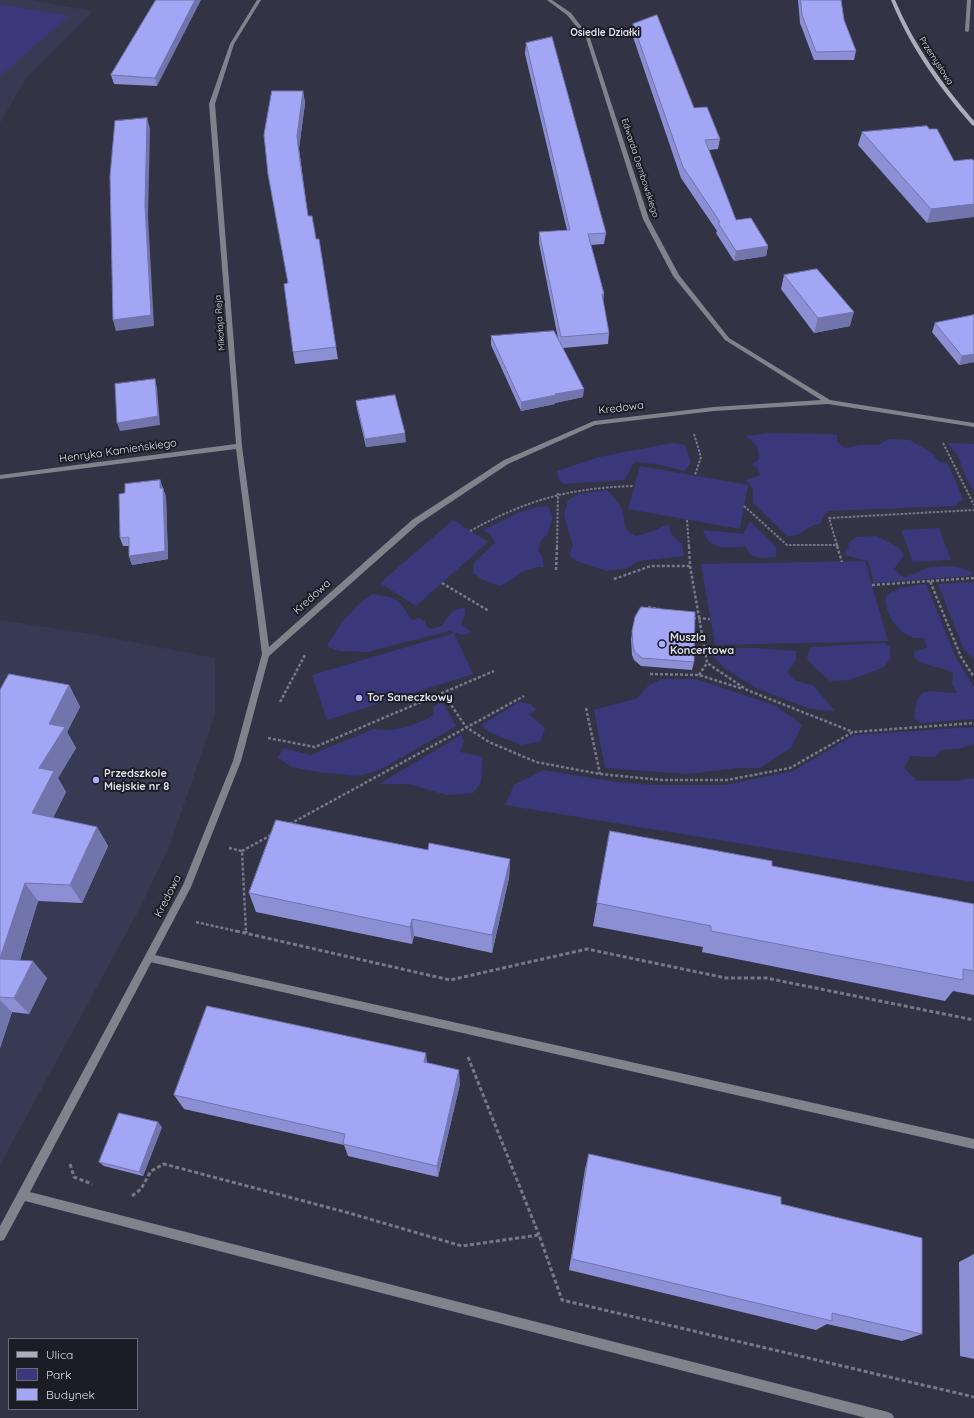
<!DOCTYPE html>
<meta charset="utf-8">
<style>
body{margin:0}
#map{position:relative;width:974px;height:1418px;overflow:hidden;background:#323446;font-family:Quicksand,sans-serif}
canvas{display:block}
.legend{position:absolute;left:8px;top:1338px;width:130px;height:72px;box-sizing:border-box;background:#1b1c25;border:1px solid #696a74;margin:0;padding:5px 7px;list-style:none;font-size:12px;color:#dedfeb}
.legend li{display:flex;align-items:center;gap:8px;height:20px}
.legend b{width:20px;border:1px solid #696a74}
</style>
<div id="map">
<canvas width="974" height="1418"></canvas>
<ul class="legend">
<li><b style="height:5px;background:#abadbc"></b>Ulica</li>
<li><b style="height:11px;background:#3a377a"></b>Park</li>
<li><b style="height:11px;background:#a3a6f5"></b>Budynek</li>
</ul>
</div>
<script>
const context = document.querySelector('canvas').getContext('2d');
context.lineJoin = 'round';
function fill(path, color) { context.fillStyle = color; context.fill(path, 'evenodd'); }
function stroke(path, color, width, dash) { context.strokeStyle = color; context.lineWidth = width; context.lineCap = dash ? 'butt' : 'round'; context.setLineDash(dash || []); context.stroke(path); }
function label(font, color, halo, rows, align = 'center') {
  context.font = font + ' Quicksand,sans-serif'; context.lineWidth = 4; context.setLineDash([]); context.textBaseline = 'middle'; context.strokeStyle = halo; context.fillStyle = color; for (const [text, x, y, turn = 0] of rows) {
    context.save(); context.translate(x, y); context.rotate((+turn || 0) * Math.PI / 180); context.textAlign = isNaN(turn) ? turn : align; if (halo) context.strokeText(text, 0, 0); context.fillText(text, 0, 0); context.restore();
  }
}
const built = new Path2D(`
 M0,0H28L93,11L26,78L0,123Z
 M0,620L97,635L215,658V714L170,845L140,908L0,1165Z`);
const green = new Path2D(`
 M0,4L69,16L0,76Z
 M768,433L827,434L837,435V442L846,448L860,445H878L889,439L910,440L932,453L938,461L948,464L963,499L955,506L827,511L820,524C803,526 804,537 787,536L753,503V489L746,480L760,475L758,469L752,464L759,459C759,446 756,443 745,436Z
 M672,443L685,445L691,462L685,471L656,464L634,462L625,480L563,484L558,478L557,471L599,457Z
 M947,443L974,444V491L965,476L958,455Z
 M640,466L748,485L740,529L628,509Z
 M607,490C612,496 618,501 621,508C628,522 618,526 636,536L651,532L669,524L671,534L682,544L684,556L640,561L625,569L607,571L576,561L569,554L573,546L564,515L568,500L579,494Z
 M548,506L553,517L547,535L541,540L538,550L542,556L544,567C520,568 519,577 500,586L483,580L473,573L474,562L495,543L491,535L483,530L520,512L536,507Z
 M453,520L488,542L416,606L380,583Z
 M750,521L776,547V557C762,559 751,560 745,546C728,548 708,551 703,530L743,534Z
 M939,528L951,560L913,562L901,530Z
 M877,536L899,548L904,555L894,569L904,578L930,567L955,566L974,573L968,576L874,583L868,561L844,555L849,548L848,543L857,537Z
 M865,561L888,641L715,645L701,564Z
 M974,582V659L964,650L938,584Z
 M926,584L956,658L974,687V719L920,723L914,718L917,700L922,693L929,691L957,693L952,684L953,673C941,665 924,668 914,657V652L927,647L924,638C921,638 918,638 915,638C898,634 883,612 886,596L899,588Z
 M373,594C379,596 386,596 393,598C402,601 406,613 412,620L419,618L425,621L426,626L431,629L442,626C448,616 452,608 465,608V614L461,624L471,632L464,635L449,631L367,652L339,651L327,646C337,628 355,604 373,594Z
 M454,633L473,674L327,720L312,675Z
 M885,643L890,647L891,658L884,667L869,673L849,680L830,681L816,669L807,659L810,647Z
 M719,648H756L796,651V661L787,672L794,680L814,686L835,711L810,709L756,688L724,668L712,655Z
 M661,679H695L723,688L776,706L802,725L791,748L759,768H738L687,774L605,768L594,710L638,698L648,686Z
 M442,701L456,726L380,770L358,776L318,772L292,767L278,758L283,748L310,755L374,729C395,733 416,725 434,715L433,707Z
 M519,702L531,704L536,710L529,714L545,728L541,741L521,745L489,732L481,725Z
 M974,727V744L959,749L941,750L935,757L910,756L904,768L917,781H956L974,778V882L505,805L514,785L543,770L617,782L652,785H725L793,771L854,735Z
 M461,735L464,741L460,752L483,757L481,782L473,793L446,795L409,784H379Z`);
const pathFar2 = new Path2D(`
 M694,434L701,457L695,475
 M943,443L974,505
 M744,506L787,545H837L838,547
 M687,520L689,547
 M470,531C527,500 569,488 634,486
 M837,545L829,518L974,510
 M557,547L558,493`);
const pathFar1 = new Path2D(`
 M689,546L690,566L707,663L747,690L853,732
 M837,546L842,562
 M556,570L557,546
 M974,578L930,581L961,657L974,677
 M614,579L651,566H690
 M442,583L489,611
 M872,585L930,581
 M648,607L659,609
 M693,618L710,619
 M650,674L699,675L743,689
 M699,675L707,663
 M443,693L466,727L489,742L536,762L600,774L662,780H727L790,768L853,732L974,723
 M280,702L305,655
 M586,708L600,774
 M268,738L315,747L494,671
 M290,824L524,696
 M229,848L242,851L246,932
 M242,851L273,834
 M196,922L240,932`);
const path = new Path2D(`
 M236,931L450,980L587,949L726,978H766L974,1020
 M246,931V933
 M468,1057L539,1235
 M70,1164L74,1177L92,1184
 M132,1196L141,1189L151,1171L164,1164L349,1213L462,1246L539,1235L562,1300L974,1397`);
const lane = new Path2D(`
 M967,0H971L969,31L967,32L965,31Z
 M150,954L974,1139V1149L150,962L147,961L145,958L147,955Z`);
const street = new Path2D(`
 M257,0H261L234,44L215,104L242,446L269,647L412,520L504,460L594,421L714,407L821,400L725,340L673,276L643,219L586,38L567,15L547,0H552L571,13L590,38L649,219L679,275L729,338L830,400L974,423V427L828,404L714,411L595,425L508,464L418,524L269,656L241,761L191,887L30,1192L888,1412L892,1414L894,1418H866L25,1201L4,1240L0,1241V1226L183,885L233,761L262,654L236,449L0,479V475L236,444L209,104L230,44Z`);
const secondary = new Path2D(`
 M891,0H895C914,45 942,84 974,121V126L972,125C939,87 910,47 891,0Z`);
const wall = new Path2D(`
 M156,0L157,86L114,84L111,75Z
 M798,0H841L844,20L856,51L854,60H814L800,23Z
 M633,24L694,108L720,139L718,149L709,150L736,220L768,246L766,256L734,261L716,233L717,231L681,178L632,34Z
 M526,43L606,233L604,244L591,245L604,294L603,300L609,333L608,344L563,348L583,397L555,403V404L521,411L491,345V336L558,338L539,243V232L567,230L525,54Z
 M303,91L305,103L299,148L308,216L336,347L338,359L295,364L293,352L288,283Z
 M929,129L954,161L927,223L858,145L862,132Z
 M784,275L850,326L814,333L781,289Z
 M974,315V362L959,365L932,332L935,323Z
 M356,401L406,442L366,447L357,409Z
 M160,480L166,497L168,559L132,565L129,556V546H123L120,538L125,493Z
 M635,617L694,662L692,670L641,666L634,660L632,655L631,639Z
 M69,685L80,707L67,732L76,748L58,778L66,792L53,818L97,827L108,846L82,903L38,901L20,960L47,978L29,1014L12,1012L0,1048V690Z
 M610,831L772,866L974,904V995L953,991L945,1001L702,952L703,947L593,926Z
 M428,850L510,859L509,878L492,953L414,936L412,944L256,912L249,893Z
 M427,1063L460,1084L438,1177L348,1156L344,1145L184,1109L174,1095Z
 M162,1127L143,1176L104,1166L99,1162Z
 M589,1154L781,1204L922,1334L902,1341L827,1324L816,1330L569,1270L585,1169Z
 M974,1254V1359L960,1356L959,1262Z`);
const shadedWall = new Path2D(`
 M195,0H201L157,86L155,78Z
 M303,91L305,103L299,148L297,136Z
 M147,118L150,129L148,216L154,326L116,331L113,320L145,206Z
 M974,204V217L927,223L931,209Z
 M768,246L766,256L734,261L736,251Z
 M854,312L850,326L814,333L818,318Z
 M974,354V362L959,365L962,356Z
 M155,379L157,388L160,425L120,431L117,423Z
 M584,389L583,397L555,403V404L521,411V402L555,394Z
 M405,433L406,442L366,447L365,439Z
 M160,480L163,489L160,488Z
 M163,488L166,497L168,559L132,565L129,556Z
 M69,685L80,707L67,732L76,748L58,778L66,792L45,833L32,813L39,768L49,724Z
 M97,827L108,846L82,903L70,885Z
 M510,859L509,878L492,953V935Z
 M25,883L38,901L15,976L0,959V958Z
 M412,919L414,936L412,944L410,927Z
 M33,961L47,978L29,1014L14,998Z
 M0,1000L12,1012L0,1048Z
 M426,1053L428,1068L424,1062Z
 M459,1070L460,1084L438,1177L437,1166Z
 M158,1122L162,1127L143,1176L139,1172Z`);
const building = new Path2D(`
 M156,0H195L155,78L111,75Z
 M801,0H841L844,20L856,51L816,52L802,15Z
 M657,15L694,108L707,107L720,139L705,140L736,220L751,218L768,246L736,251L718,223L720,222L683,167L633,24Z
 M552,37L606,233L588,234L604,294H602L609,333L561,337L539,232L570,230L526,43Z
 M272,91H303L297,136L300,162L308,216H312L316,239H319L336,347L293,352L284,284L288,283L268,174L264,135Z
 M147,118L145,206L151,315L113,320L110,176L115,121Z
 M927,126L929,129H937L954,161L972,159L974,161V204L931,209L862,132Z
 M817,269L854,312L818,318L784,275Z
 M974,315V354L962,356L935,323Z
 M554,331L584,389L555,394L556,395L521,402L491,336Z
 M155,379L158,416L117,423L115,384Z
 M395,395L405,433L365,439L356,401Z
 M160,480V488H163L165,551L129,556V537L120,538L119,494L125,493V484Z
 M641,607L695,612L694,662L642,658L635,652L633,647L632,631L635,617Z
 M9,674L69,685L49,724L65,727L39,768L54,771L32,813L97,827L70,885L25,883L0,958V690Z
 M276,820L428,850L429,843L510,859L492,935L412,919L410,927L249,893Z
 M610,831L772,861V866L974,904V971L963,969V980L711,931V926L597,903Z
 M0,959L33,961L14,998L0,997Z
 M207,1006L426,1053L424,1062L459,1070L437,1166L343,1144L345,1134L174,1095Z
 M119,1113L158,1122L139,1172L99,1162Z
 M589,1154L781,1197V1204L922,1238V1334L832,1313V1321L572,1259Z`);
const markers = [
 [662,644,4,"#acaffb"],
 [359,698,4,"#acaffb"],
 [96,780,4,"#acaffb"]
];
const farStreetnames = [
 ["Przemysłowa",936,61,57],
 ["Edwarda Dembowskiego",640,168,72],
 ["Mikołaja Reja",220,323,-94]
];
const farNeighbourhoodnames = [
 ["Osiedle Działki",605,33]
];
const streetNames = [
 ["Kredowa",621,408,-7],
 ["Henryka Kamieńskiego",118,451,-8],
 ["Kredowa",312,597,-42],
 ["Kredowa",168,896,-63]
];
const poiNames = [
 ["Muszla",670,638],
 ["Koncertowa",670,651],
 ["Tor Saneczkowy",367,698],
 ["Przedszkole",104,774],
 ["Miejskie nr 8",104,787]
];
fill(built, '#383952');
fill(green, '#3a377a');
stroke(pathFar2, '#777888', 2, [2.5, 1.5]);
stroke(pathFar1, '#777888', 2.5, [3, 2]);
stroke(path, '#777888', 3, [4, 2.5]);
fill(lane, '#81828b');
fill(street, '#81828b');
fill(secondary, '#abadbc');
fill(wall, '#8c8fd3');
fill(shadedWall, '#7274ac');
fill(building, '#a3a6f5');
stroke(building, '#7274ac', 1);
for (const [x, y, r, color] of markers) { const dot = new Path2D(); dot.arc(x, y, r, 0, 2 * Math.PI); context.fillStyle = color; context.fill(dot); stroke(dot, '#1b1c25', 1.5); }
label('9px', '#dedfeb', '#1b1c25', farStreetnames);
label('bold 10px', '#dedfeb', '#1b1c25', farNeighbourhoodnames);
label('11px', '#dedfeb', '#1b1c25', streetNames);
label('bold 11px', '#dedfeb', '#1b1c25', poiNames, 'left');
</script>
